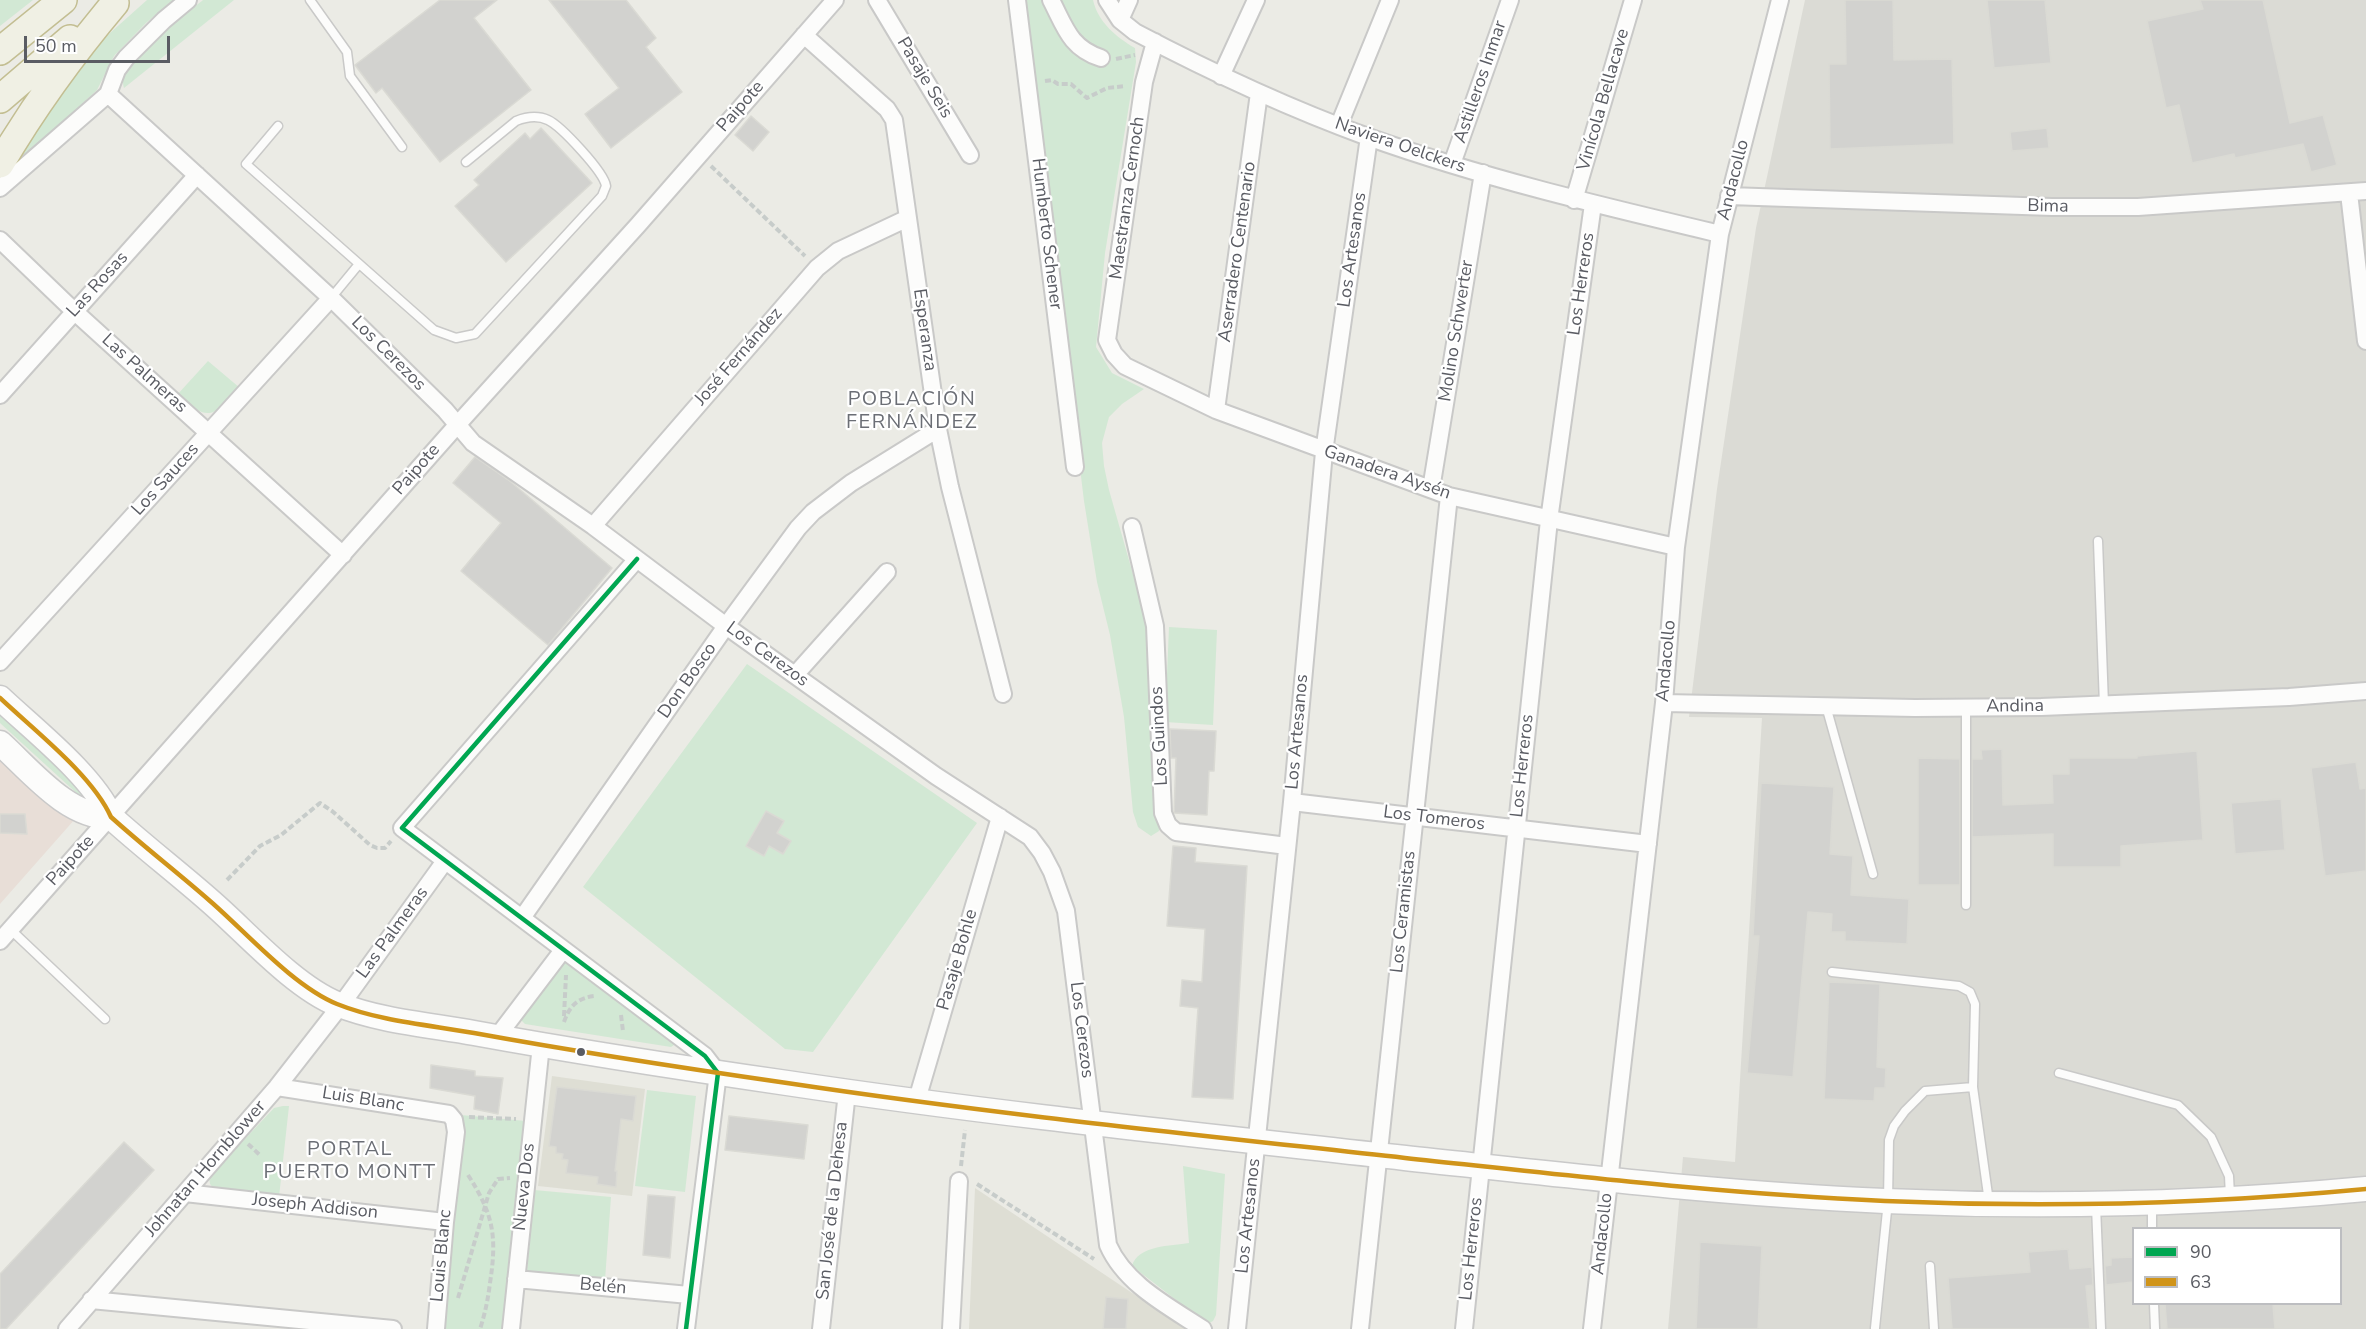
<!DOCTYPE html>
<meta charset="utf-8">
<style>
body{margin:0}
#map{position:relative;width:2366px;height:1329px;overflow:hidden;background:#ebebe5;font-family:"Nunito Sans",sans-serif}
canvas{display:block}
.legend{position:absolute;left:2132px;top:1227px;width:210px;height:78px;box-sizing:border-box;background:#fff;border:2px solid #bdbec1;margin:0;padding:8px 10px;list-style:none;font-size:18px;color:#5a5c63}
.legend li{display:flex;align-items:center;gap:12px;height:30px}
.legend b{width:30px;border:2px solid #bdbec1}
.scale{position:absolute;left:24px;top:36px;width:146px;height:27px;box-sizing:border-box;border:3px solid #5a5c63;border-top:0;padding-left:8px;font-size:18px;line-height:21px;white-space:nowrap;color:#5a5c63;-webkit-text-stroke:4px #fff;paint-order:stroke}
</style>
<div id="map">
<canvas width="2366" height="1329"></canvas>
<ul class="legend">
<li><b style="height:8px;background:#00a651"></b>90</li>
<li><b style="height:8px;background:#d09419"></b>63</li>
</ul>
<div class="scale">50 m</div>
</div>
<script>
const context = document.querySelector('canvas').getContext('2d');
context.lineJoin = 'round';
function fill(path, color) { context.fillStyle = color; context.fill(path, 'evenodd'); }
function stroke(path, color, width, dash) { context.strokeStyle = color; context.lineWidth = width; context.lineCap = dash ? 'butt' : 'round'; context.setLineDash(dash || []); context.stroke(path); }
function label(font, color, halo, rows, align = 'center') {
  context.font = font + ' "Nunito Sans",sans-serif'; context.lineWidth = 4.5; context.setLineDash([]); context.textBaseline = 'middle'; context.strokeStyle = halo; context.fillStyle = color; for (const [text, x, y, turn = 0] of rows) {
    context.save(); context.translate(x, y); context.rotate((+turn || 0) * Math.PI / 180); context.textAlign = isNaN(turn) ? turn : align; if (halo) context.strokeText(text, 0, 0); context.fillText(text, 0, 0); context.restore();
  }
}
const industrial = new Path2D(`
 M1805,0H2366V1329H1668L1683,1157L1735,1162L1762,718L1689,717L1717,489L1756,228ZM2134,1228H2340V1304H2134Z`);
const education = new Path2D(`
 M552,1076L645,1089L632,1196L538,1186Z
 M975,1188L1186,1329H969Z`);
const medical = new Path2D(`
 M0,761L33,792L75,819L0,904Z`);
const green = new Path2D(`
 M0,0H33L0,26Z
 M147,0H173L146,23L114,56L97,90L12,169L82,58Z
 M203,0H234L124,88C123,84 122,78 124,74C130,55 186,14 203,0Z
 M1023,0H1093C1098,22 1116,37 1135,48L1136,62L1105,253L1096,347L1112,373L1144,389L1122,404L1109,417L1102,443L1104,466L1109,490L1148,627L1159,831L1151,836L1138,827L1133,812L1124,717L1110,635L1097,582L1084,501Z
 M208,361L240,388C212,418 209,422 177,395Z
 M1169,627L1217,630L1213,725L1165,722Z
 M747,664L977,823L813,1052L785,1049L583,887Z
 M0,713L100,803L95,810L0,723Z
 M564,961H572L674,1041V1045L671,1047L525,1024L521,1020L522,1016Z
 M647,1090L696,1096L685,1192L635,1186Z
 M283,1106H289L279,1197L215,1190L210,1184L209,1177L274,1108Z
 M461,1115L526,1121L502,1329H439Z
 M1183,1166L1225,1174L1216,1315L1213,1321L1207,1324L1132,1266C1138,1245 1171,1246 1189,1243Z
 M534,1190L611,1197L605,1280L527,1272Z`);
const building = new Path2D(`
 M440,0H497L474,18L531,90L440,162L382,88L376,93L355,65Z
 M549,0H626L656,38L646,47L682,92L611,148L585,114L619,88Z
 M1845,0H1893L1894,60L1952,59L1954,144L1830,149L1829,64H1846Z
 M1987,0H2045L2051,63L1994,68Z
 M2200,0H2263L2290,123L2323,115L2337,165L2311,172L2303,144L2235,158L2234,154L2192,163L2179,105L2166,108L2147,21L2203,9Z
 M751,116L769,132L753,151L735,135Z
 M541,128L592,183L506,262L455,206L479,185L474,180L525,133L530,139Z
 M2047,128L2049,148L2012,151L2010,132Z
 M475,457L511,482L612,568L548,645L461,571L501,523L453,483Z
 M1170,729L1216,731L1214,771H1209L1207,815L1174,813L1176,758H1171Z
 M2002,749L2003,805L2053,803L2052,774H2069V758H2137V756L2197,751L2203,840L2121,846V867H2053V834L1972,837V759H1982L1981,750Z
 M1918,758L1960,759V885H1918Z
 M2356,762L2360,789L2366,788V871L2325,876L2311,768Z
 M1761,783L1834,787L1830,854L1853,856L1851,895L1909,899L1907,944L1845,941V932H1831L1832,914L1808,912L1793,1077L1747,1073L1759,936H1753Z
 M2281,799L2285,850L2235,854L2231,803Z
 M766,811L784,821L777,833L791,841L783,854L769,846L764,856L746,846Z
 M0,814H25L27,834L0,833Z
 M1173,846L1196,848L1195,862L1247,866L1233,1099L1192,1097L1198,1008L1180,1006L1182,980L1202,982L1205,929L1167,926Z
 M1829,982L1880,984L1877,1067L1886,1068L1885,1088H1875L1874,1101L1824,1099Z
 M431,1065L475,1071V1076L503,1078L498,1114L474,1109L475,1096L430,1088Z
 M557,1087L636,1096L633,1121L621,1119L615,1171H617L616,1187L597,1184L598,1177L566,1173L568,1160L562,1159L563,1154L556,1153V1147L549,1146Z
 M729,1116L808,1125L804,1159L725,1150Z
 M124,1142L154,1170L6,1329H0V1274Z
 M648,1195L675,1197L670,1258L643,1255Z
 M1700,1242L1762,1246L1758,1329H1696Z
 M2068,1249L2070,1269L2092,1267L2093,1285L2086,1286L2090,1329H1952L1948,1278L2030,1272L2028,1252Z
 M2133,1257V1282L2106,1285L2105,1266L2111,1265V1258Z
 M1106,1297L1128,1299L1126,1329H1103Z
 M2165,1304H2273L2275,1329H2167Z`);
const path = new Path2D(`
 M1116,59L1135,55
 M1045,81L1052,80L1058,84H1071L1087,98L1107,88L1126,86
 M711,166L805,256
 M227,880L260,846L281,835L320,803L332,811L370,845L377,848H385L391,841
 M621,1015L623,1031
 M564,1016L566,975
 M564,1022C569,1007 577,998 594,996
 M469,1117L516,1119
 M248,1144L261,1156
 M961,1166L965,1130
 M468,1175C494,1215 497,1237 490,1283C488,1299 485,1314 480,1329
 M977,1184L1094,1259
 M458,1298L489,1193L498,1179L510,1178`);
const service = new Path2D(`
 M310,0L347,52L350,76L402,147
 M278,126L246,164L434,330L456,338L475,334L602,196L606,186C604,172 561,126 548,120C537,115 526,117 516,121L466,162
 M331,298L359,264
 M2098,541L2104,705
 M1826,706L1873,874
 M1966,905V708
 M10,929L105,1019
 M1832,972L1959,986L1970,992L1975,1004L1973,1087L1989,1202
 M2059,1073L2178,1105L2211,1137L2229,1176L2230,1196
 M2152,1203V1228
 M2096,1206L2101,1329
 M1930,1266L1934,1329
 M2154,1304L2155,1329
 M1875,1328L1888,1201L1889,1140L1894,1126L1905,1111L1925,1091L1973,1087`);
const minor = new Path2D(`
 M877,0L970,155
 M1017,0L1075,467
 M1051,0C1065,27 1070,48 1101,58
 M1107,0L1120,20L1135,32C1211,72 1288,108 1368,137C1483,178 1602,206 1720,234
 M1120,20L1129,0
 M804,35L887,109L894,120L938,429L950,487L1003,694
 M1155,42L1144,82L1107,340L1114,354L1125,366L1216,410L1449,496L1676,547
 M1221,76L1256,0
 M108,94L331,298L445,410L473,443L593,526L726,626L936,776L1030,837L1042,853L1052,872L1066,911L1108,1245C1125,1284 1168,1306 1203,1329
 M1339,125L1390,0
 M1452,164L1510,0
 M0,188L108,94L117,70L126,58L164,20L188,0
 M2349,193L2366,341
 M1729,196L2052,207H2138L2366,191
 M1574,200L1633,0
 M0,240L74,311L343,555
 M0,395L197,175
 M1216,410L1259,93
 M1431,489L1483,173
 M593,526L817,268L838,251L908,218
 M1132,527L1155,626L1163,813L1168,825L1176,832L1287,846
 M637,559L402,828L705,1056L718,1073L686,1329
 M0,662L331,298
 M795,675L887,572
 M1664,703L1915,708L2041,707L2289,697L2366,691
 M1292,802L1648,844
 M522,918L726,626L798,528L813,512L851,483L938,429
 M0,941L458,424L638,225L835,0
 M497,1037L563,950
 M277,1087L449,1114L454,1120L456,1132L445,1222L436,1329
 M916,1103L1000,817
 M185,1193L445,1222
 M516,1279L689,1295
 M91,1300L393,1329
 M67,1329L277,1087L341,1005L445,861
 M511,1329L541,1045
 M821,1329L847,1092
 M951,1329L959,1181
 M1237,1329L1292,802L1324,452L1369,137
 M1360,1329L1449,496
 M1464,1329L1549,520L1593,204
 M1592,1329L1664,703L1676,547L1720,234L1780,0`);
const secondary = new Path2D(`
 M0,698C35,731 92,775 111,817C143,846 177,872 210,901C246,932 293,986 337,1004C379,1021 429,1025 474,1033C578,1052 683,1068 787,1083C993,1114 1199,1135 1405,1158C1565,1175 1724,1194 1885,1201C2045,1208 2207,1204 2366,1189
 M0,743C31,771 67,817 111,817`);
const trunk = new Path2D(`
 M0,51L63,0
 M0,99L70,39
 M0,164C34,106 72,54 115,3`);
const bus1 = new Path2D(`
 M637,559L402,828L705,1056L718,1073L686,1329`);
const bus2 = new Path2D(`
 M0,698C35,731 92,775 111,817C143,846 177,872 210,901C246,932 293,986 337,1004C379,1021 429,1025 474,1033C578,1052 683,1068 787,1083C993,1114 1199,1135 1405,1158C1565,1175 1724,1194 1885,1201C2045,1208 2207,1204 2366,1189`);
const markers = [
 [581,1052,5,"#5a5c63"]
];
const streetNames = [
 ["Pasaje Seis",924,78,59],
 ["Astilleros Inmar",1481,82,-71],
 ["Vinícola Bellacave",1604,100,-74],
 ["Paipote",741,107,-49],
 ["Naviera Oelckers",1400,146,19],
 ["Andacollo",1734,180,-76],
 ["Maestranza Cernoch",1128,198,-82],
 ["Bima",2048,207,1],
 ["Humberto Schener",1046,234,83],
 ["Los Artesanos",1353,250,-82],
 ["Aserradero Centenario",1238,252,-82],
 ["Los Herreros",1582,284,-82],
 ["Las Rosas",98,285,-48],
 ["Esperanza",924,330,82],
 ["Molino Schwerter",1457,331,-81],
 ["Los Cerezos",388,354,45],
 ["José Fernández",739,357,-49],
 ["Las Palmeras",144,374,42],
 ["Paipote",417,470,-49],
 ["Ganadera Aysén",1387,473,19],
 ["Los Sauces",166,480,-48],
 ["Los Cerezos",767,655,36],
 ["Andacollo",1667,661,-85],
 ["Don Bosco",688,681,-55],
 ["Andina",2015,707,-1],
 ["Los Artesanos",1298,732,-85],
 ["Los Guindos",1160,736,-93],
 ["Los Herreros",1523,766,-84],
 ["Los Tomeros",1434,819,7],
 ["Paipote",71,861,-48],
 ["Los Ceramistas",1404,912,-84],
 ["Las Palmeras",393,933,-54],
 ["Pasaje Bohle",958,960,-74],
 ["Los Cerezos",1081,1030,83],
 ["Luis Blanc",363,1100,9],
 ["Johnatan Hornblower",206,1169,-49],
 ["Nueva Dos",525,1187,-84],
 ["Joseph Addison",315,1207,6],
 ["San José de la Dehesa",833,1211,-84],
 ["Los Artesanos",1249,1216,-84],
 ["Andacollo",1603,1234,-84],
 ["Los Herreros",1472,1249,-84],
 ["Louis Blanc",442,1256,-85],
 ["Belén",603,1287,5]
];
const neighbourhoodNames = [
 ["POBLACIÓN",912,400],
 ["FERNÁNDEZ",912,423],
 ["PORTAL",350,1150],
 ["PUERTO MONTT",350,1173]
];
fill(industrial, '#dbdbd5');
fill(education, '#deded4');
fill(medical, '#e8ded7');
fill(green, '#d2e8d4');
fill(building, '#d2d2cf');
stroke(building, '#dadad4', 1.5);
stroke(service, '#c9c9c8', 11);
stroke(minor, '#c9c9c8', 20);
stroke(secondary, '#c9c9c9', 27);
stroke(trunk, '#c3be92', 30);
stroke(path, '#c7ccca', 4, [6, 3]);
stroke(service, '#fcfcfb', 8);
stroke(minor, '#fcfcfb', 16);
stroke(secondary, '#fcfcfb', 24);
stroke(trunk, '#f0f0e4', 27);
stroke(bus1, '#00a651', 4.5);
stroke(bus2, '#d09419', 4.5);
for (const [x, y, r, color] of markers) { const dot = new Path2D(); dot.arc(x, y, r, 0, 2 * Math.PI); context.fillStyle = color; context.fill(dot); stroke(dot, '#fff', 2); }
label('18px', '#5a5c63', '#fff', streetNames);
context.letterSpacing = '1.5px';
label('20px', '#6b6e75', '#fff', neighbourhoodNames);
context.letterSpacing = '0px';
</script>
